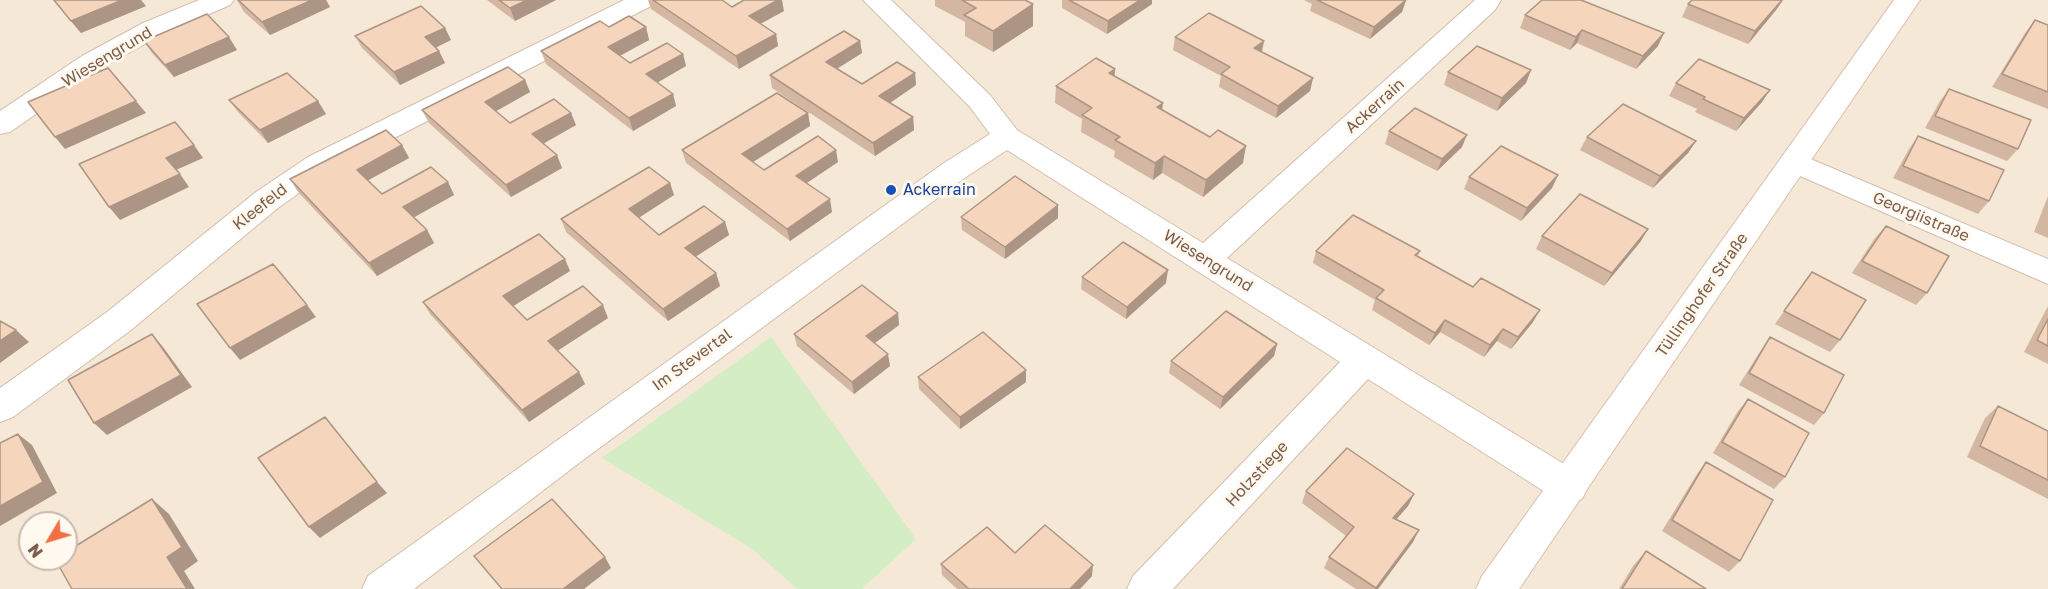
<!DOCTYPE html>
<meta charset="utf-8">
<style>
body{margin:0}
#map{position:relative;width:2048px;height:589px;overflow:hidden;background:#fef6e8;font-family:"Golos Text",sans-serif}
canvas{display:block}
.north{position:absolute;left:18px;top:511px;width:60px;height:60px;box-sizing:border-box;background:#fff9f0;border:2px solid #cabaad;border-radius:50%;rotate:232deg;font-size:16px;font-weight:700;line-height:24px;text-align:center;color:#7b5c49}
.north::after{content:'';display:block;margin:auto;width:21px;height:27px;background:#f06f45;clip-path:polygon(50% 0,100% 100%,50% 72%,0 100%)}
</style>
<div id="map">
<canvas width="2048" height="589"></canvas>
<div class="north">N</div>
</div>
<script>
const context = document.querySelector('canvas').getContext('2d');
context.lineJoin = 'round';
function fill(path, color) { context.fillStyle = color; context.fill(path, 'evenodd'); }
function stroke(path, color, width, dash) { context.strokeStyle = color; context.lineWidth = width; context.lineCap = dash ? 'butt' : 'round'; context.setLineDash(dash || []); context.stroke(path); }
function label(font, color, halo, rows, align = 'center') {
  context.font = font + ' "Golos Text",sans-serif'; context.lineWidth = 6; context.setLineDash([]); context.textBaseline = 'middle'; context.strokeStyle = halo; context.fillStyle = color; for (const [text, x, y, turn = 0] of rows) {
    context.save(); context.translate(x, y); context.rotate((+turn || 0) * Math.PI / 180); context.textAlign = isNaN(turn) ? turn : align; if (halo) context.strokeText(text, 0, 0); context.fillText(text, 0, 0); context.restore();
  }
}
const residential = new Path2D(`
 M0,0H2048V589H862L916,538L603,458L752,549L797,589H0ZM30,523H66V559H30Z`);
const green = new Path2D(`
 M771,337L916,539L862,589H797L752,549L602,458Z`);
const street = new Path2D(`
 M199,0H234L230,5L161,35L102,68L10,132L0,134V111L82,56L143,23Z
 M624,0H657L653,5L330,171L278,208L131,330L13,417L0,422V388L107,312L256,192L308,157Z
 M863,0H891L990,95L1017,130L1203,243L1475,0H1501L1495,10L1227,258L1582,475L1588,487L1582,499L1569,503L1556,499L1368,379L1173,589H1127L1133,576L1340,362L1007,150L966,177L579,463L414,589H362L368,576L944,163L990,134L970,107Z
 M1794,152L2048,259V284L1784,169L1779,162L1784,155Z`);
const secondary = new Path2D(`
 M1894,0H1920L1519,589H1476L1482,576Z`);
const wall = new Path2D(`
 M53,0L146,6L81,33Z
 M237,0H326L330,7L270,35L244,12Z
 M487,0H556L515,21Z
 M648,0H722L732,7L784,11L760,24L776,34L778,46L739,69L651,9Z
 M935,0H1025L1033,26L993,52L965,36V22L935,6Z
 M1062,0H1152V4L1107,34L1062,8Z
 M1304,0H1406L1402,12L1370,39L1310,11L1312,4Z
 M1783,0L1776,10L1748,44L1682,17L1688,4Z
 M1525,15L1658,46L1636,69L1577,43L1570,50L1520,28Z
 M2035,20L2048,25V109L1992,87L2025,33Z
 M609,27H646L649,40L620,56L630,63L683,54L686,66L657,82L673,94L676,106L633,131L546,64L541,51Z
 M445,28L451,40L436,47L445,63L400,85L362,48L355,36Z
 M1175,37L1264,41L1262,52L1313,78L1310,91L1276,118L1219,87L1221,76L1173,50Z
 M144,41L237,50L174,77L152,53Z
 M860,41L862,53L837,69L862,84L915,73L916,85L890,103L913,117L914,130L875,156L772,88L770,75Z
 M1115,69L1114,76L1162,109L1243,163L1203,197L1162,173L1153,180L1114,157L1115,151L1081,132L1082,119L1055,103L1056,86Z
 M1531,70L1526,83L1497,111L1444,85L1448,72Z
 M525,80L530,92L496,111L510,123L576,125L543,144L562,168L511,197L429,123L422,110Z
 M1676,83L1762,102L1736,131L1695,112L1697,109L1669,96Z
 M1949,89L2018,149L2007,161L1925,128L1940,101Z
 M229,100L326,114L268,143L238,112Z
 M808,113L810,126L753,162L764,170L838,162L807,183L832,212L790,241L686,163L682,150Z
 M1389,131L1462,147L1437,171L1385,144Z
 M1918,136L1989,201L1978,214L1893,178L1909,149Z
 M1587,137L1696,141L1688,153L1653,188L1580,150Z
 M402,145L409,158L368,180L382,194L448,182L454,195L414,217L427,230L434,243L377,276L298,192L290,179Z
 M1558,175L1552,188L1521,221L1464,189L1469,177Z
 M670,183L674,195L639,217L659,235L725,222L729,235L695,257L716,273L720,286L668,321L566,232L561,219Z
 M2048,196V238L2034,232Z
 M961,217L1058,218L1005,259L962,230Z
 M1886,226L1927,293L1916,305L1852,273L1875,238Z
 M1542,236L1641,241L1604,286L1536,249Z
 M1316,251H1420L1418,256L1533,322L1511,349L1497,341L1484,357L1440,332L1429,345L1372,310L1375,300L1313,263Z
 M570,271L513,306L527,320L608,318L557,351L579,372L585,384L529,422L430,314L423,302Z
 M1812,272L1840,340L1830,352L1775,324Z
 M1082,277L1166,283L1126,319L1081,289Z
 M2048,306V364L2024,352Z
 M898,313L899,325L875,343L890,366L854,394L797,346L794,334Z
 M1770,337L1824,413L1814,425L1739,385L1761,350Z
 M1277,344L1274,356L1220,409L1169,373L1171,361Z
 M918,377L1026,382L960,429L919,389Z
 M1748,399L1785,477L1774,489L1713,453L1738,411Z
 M1998,406L2048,431V499L1967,457L1985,418Z
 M1706,462L1740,561L1729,572L1662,531L1697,474Z
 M1306,491L1414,494L1408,506L1396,519L1413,542L1378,589H1356L1324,568L1329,557L1346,536L1302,503Z
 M1646,551L1706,589H1619L1633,566Z
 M1015,553L1092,576L1080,589H957L942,575L941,564Z`);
const shadedWall = new Path2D(`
 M122,0H141L146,6L81,33L71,21Z
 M312,0H326L330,7L270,35L262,22Z
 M527,0H556L515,21L510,8Z
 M778,0H782L784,11L751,29L749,16Z
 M1140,0H1152V4L1107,34L1108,21Z
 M1406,0L1402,12L1370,39L1374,27Z
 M1783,0L1776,10L1748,44L1755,31Z
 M1033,4V26L993,52V31Z
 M646,27L649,40L612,60L608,47Z
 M445,28L451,40L431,50L425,37Z
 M1582,30L1577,43L1570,50L1576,37Z
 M1664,33L1658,46L1636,69L1643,56Z
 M776,34L778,46L739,69L736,56Z
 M229,37L237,50L174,77L165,65Z
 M860,41L862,53L828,74L826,62Z
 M1264,41L1261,54L1254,48Z
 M439,51L445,63L400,85L394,72Z
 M683,54L686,66L650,87L646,74Z
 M1115,69L1114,85L1109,73Z
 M1531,70L1526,83L1497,111L1502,98Z
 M915,73L916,85L881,109L879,96Z
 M1313,78L1310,91L1276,118L1278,106Z
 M525,80L530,92L491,114L485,102Z
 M1770,90L1762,102L1736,131L1744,118Z
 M673,94L676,106L633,131L629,118Z
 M136,101L146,113L65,149L55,137Z
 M318,101L326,114L268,143L260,130Z
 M1163,103L1161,119L1157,107Z
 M571,113L576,125L537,147L532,134Z
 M808,113L810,126L745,167L742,154Z
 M913,117L914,130L875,156L873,143Z
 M1467,135L1462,147L1437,171L1442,159Z
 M1696,141L1688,153L1653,188L1660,176Z
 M194,145L203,158L176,170L166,158Z
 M402,145L409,158L365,182L357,170Z
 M1246,146L1243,163L1203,197L1206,180Z
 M836,150L838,162L799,188L796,176Z
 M557,155L562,168L511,197L506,185Z
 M1164,156L1162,173L1153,180L1155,163Z
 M180,174L189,187L120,220L109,207Z
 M1558,175L1552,188L1521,221L1527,208Z
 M448,182L454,195L411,219L403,207Z
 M670,183L674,195L634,221L629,209Z
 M830,199L832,212L790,241L787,229Z
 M1058,205V218L1005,259V247Z
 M725,222L729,235L689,261L685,248Z
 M1648,229L1641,241L1604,286L1612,273Z
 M427,230L434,243L377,276L369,263Z
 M565,259L570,271L510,308L503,296Z
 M1168,270L1166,283L1126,319L1127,307Z
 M716,273L720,286L668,321L663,309Z
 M307,305L316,317L240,360L230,348Z
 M603,305L608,318L554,353L548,341Z
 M1540,310L1533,322L1511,349L1518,337Z
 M898,313L899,325L868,348L866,336Z
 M1445,320L1440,332L1429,345L1435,333Z
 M1503,329L1497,341L1484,357L1490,345Z
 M16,330L29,342L0,363V341Z
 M152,334L163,347L192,387L107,435L94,423Z
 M1277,344L1274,356L1220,409L1223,397Z
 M888,354L890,366L854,394L852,382Z
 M1026,370V382L960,429V417Z
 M579,372L585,384L529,422L522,410Z
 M18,434L32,445L57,493L0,526V506Z
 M377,482L387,493L320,538L309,527Z
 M1414,494L1408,506L1388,529L1393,518Z
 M152,499L169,514L198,561L184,571L195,589H187L167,557Z
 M1419,530L1413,542L1378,589H1375Z
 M605,557L611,568L584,589H563Z
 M1093,565L1092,576L1080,589H1070Z`);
const building = new Path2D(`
 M54,0H122L71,21Z
 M238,0H312L262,22Z
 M499,0H527L510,8Z
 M653,0H722L732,7L744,0H778L749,16L776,34L736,56Z
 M962,0H1025L1033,4L993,31L964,15L976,8Z
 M1069,0H1140L1108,21Z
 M1317,0H1406L1374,27Z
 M1542,0H1581L1664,33L1643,56L1582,30L1576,37L1525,15Z
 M1692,0H1782L1755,31L1688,4Z
 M421,6L445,28L425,37L439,51L394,72L355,36Z
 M1209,13L1264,41L1254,48L1313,78L1278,106L1221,74L1230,67L1175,37Z
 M207,14L229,37L165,65L144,41Z
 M629,16L646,27L608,47L630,63L667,43L683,54L646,74L673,94L629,118L541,51L600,21L609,27Z
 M2035,20L2048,25V92L2002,74Z
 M844,31L860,41L826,62L862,84L897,62L915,73L879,96L913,117L873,143L770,75Z
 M1477,46L1531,70L1502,98L1448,72Z
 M1096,58L1115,69L1109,73L1163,103L1157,107L1210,137L1218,130L1246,146L1206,180L1164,156L1155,163L1115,140L1120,137L1082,115L1092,108L1056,86Z
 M1699,59L1770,90L1744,118L1703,99L1705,97L1676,83Z
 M508,67L525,80L485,102L510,123L554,99L571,113L532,134L557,155L506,185L422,110Z
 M108,68L136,101L55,137L28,102Z
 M287,73L318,101L260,130L229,100Z
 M1949,89L2031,120L2018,149L1935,116Z
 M777,93L808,113L742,154L764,170L818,136L836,150L796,176L830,199L787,229L682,150Z
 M1623,104L1696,141L1660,176L1587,137Z
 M1415,108L1467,135L1442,159L1389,131Z
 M175,122L194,145L166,158L180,174L109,207L79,164Z
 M386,130L402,145L357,170L382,194L431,167L448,182L403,207L427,230L369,263L290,179Z
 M1918,136L2004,170L1989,201L1903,166Z
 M1501,146L1558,175L1527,208L1469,177Z
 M649,167L670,183L629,209L659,235L704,206L725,222L685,248L716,273L663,309L561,219Z
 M1015,176L1058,205L1005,247L961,217Z
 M1580,194L1648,229L1612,273L1542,236Z
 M1353,215L1420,251L1415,255L1473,287L1481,278L1540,310L1518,337L1503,329L1490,345L1445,320L1435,333L1376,298L1384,290L1316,251Z
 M1886,226L1949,256L1927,293L1862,261Z
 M539,234L565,259L503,296L527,320L583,286L603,305L548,341L579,372L522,410L423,302Z
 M1123,242L1168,270L1127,307L1082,277Z
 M273,264L307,305L230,348L197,304Z
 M1812,272L1866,300L1840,340L1784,311Z
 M862,285L898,313L866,336L888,354L852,382L794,334Z
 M1226,311L1277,344L1223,397L1171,361Z
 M2048,319V346L2037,340Z
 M0,321L16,330L0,341Z
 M983,332L1026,370L960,417L918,377Z
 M152,334L181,375L94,423L68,380Z
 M1770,337L1844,375L1824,413L1749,373Z
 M1748,399L1809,433L1785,477L1722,442Z
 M1998,406L2048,431V480L1980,446Z
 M325,417L377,482L309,527L258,458Z
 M18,434L43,482L0,506V443Z
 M1347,448L1414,494L1393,518L1419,530L1376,588L1329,557L1354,527L1306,491Z
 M1706,462L1773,500L1740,561L1672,520Z
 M152,499L182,547L167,557L187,589H72L55,559H66V552Z
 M552,499L605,557L563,589H502L474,556Z
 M1045,525L1093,565L1070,589H969L941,564L987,527L1015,553Z
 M1646,551L1706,589H1622Z`);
const markers = [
 [891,190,6,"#1a4fb4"]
];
const streetNames = [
 ["Wiesengrund",107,57,-31],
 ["Ackerrain",1375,106,-42],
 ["Kleefeld",260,207,-38],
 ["Georgiistraße",1921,217,23],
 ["Wiesengrund",1208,261,32],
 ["Tüllinghofer Straße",1702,295,-55],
 ["Im Stevertal",692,360,-36],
 ["Holzstiege",1257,474,-47]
];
const transitNames = [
 ["Ackerrain",903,190]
];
fill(residential, '#f6e8d6');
fill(green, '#d4edc5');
stroke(street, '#d2beac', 2);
stroke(secondary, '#d8c0ac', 2);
fill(street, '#fff');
fill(secondary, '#fff');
fill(wall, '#d4b7a3');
fill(shadedWall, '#ac9584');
fill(building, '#f6d5bd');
stroke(building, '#ac9584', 1.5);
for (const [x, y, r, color] of markers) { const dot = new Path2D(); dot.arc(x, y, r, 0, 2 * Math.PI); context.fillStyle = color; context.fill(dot); stroke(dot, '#fff9f0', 2); }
label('16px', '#7b5c49', '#fff9f0', streetNames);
label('16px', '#164399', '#fff9f0', transitNames, 'left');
</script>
